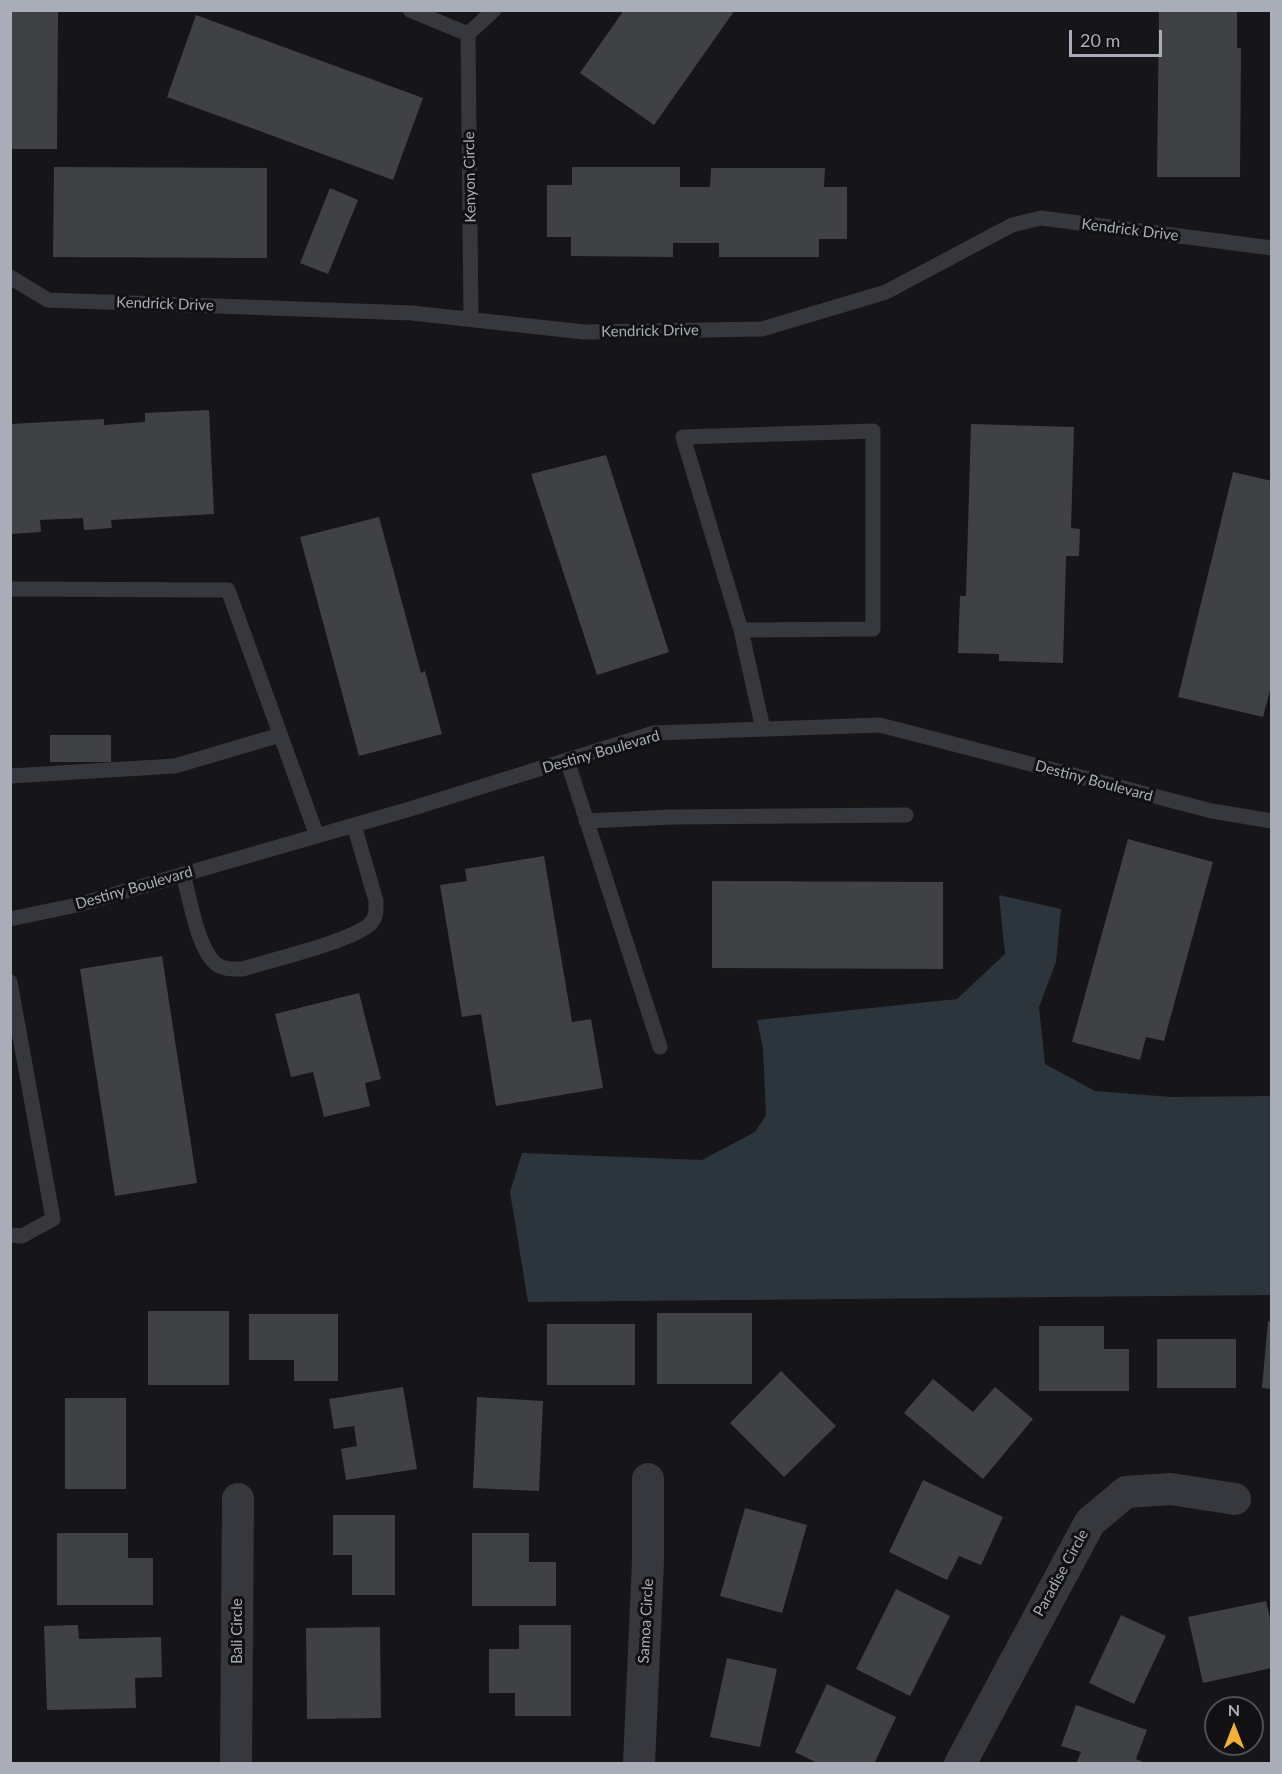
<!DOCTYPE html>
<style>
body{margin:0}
#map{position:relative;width:1282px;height:1774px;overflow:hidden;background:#161618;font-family:Lato,sans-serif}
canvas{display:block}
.frame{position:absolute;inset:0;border:12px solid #a8adb8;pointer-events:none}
.north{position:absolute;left:1204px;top:1696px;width:60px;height:60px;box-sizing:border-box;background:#111113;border:2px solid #4d4f55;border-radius:50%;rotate:0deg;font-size:16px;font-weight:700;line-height:24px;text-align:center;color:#a8adb8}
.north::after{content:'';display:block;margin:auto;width:21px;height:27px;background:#f2b134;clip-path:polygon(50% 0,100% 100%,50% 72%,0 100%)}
.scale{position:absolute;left:1069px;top:30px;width:93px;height:27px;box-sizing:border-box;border:3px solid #a8adb8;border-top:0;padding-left:8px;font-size:18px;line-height:21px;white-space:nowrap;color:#a8adb8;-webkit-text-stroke:4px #111113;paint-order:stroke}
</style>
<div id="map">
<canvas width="1282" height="1774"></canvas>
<div class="frame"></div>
<div class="north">N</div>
<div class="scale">20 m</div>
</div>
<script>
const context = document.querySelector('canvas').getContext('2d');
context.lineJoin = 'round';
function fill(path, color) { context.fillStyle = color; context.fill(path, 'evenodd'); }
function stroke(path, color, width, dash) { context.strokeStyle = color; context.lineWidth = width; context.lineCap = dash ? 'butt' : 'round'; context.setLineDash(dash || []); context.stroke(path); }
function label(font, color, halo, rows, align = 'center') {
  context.font = font + ' Lato,sans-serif'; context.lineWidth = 6; context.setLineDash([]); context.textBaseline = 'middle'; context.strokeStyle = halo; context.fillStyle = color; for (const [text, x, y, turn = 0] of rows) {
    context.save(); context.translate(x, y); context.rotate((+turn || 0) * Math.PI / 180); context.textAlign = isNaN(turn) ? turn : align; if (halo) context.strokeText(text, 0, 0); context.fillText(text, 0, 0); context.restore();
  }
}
const water = new Path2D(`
 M999,895L1061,909L1056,962L1039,1007L1045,1064L1095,1091L1171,1097L1271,1096V1295L528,1302L510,1192L522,1153L702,1160L755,1132L766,1115L763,1048L757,1020L957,999L1005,954Z`);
const building = new Path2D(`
 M10,10H58L57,149H10Z
 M624,10H735L654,125L580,73Z
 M1159,10H1237V48H1241L1240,177H1157Z
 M196,15L423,98L393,180L167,97Z
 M54,167L267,168V258L53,257Z
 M572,167H680V187H710L711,168H825L824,187H847V239H819V257H719V243H673V257L571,256V237H547V185H572Z
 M330,188L358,200L328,274L300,263Z
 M209,410L214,514L111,520L112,528L84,530L83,518L40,520L41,532L10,534V424L104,419V425L145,422V413Z
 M971,424L1074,427L1071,528L1080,529L1079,556H1066L1063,663L999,661V654L958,653L960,596H966Z
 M606,455L669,652L597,675L531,474Z
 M1233,472L1272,481V683L1263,717L1178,697Z
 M379,517L421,673L425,671L442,734L359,756L300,537Z
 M50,735H111V762H50Z
 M1128,839L1213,862L1164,1041L1146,1037L1140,1060L1072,1042Z
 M544,856L572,1022L591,1019L603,1088L496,1106L481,1014L462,1017L440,885L467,881L465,869Z
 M712,881L943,882V969L712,968Z
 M162,956L197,1183L115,1196L80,969Z
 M359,993L381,1079L365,1083L370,1106L324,1117L313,1072L291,1077L275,1014Z
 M148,1311H229V1385H148Z
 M657,1313H752V1384H657Z
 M249,1314H338V1381H294V1360H249Z
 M1268,1321L1272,1322V1389L1262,1388Z
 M547,1324H635V1385H547Z
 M1039,1326H1104V1349H1129V1391H1039Z
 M1157,1339H1236V1388H1157Z
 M781,1371L836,1426L784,1477L730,1423Z
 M933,1379L973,1412L995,1387L1033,1419L983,1479L904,1413Z
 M403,1387L417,1469L346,1480L341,1449L357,1446L354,1426L334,1429L329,1399Z
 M477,1397L543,1401L539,1491L473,1488Z
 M65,1398H126V1489H65Z
 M923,1480L1003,1517L981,1565L959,1556L947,1580L889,1552Z
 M745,1508L807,1525L782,1613L720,1596Z
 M333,1515H395V1595H352V1555H333Z
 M57,1533H128V1558H153V1605H57Z
 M472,1533H529V1562H556V1606H472Z
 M896,1589L950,1616L910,1696L856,1669Z
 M1266,1601L1272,1627V1668L1203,1683L1188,1617Z
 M1121,1615L1166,1636L1134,1704L1089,1683Z
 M78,1625L79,1639L161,1637L162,1677L135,1678L136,1708L47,1710L44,1626Z
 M519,1625H571V1716H515V1693H489V1649H519Z
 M380,1627L381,1718L307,1719L306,1628Z
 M727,1658L777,1669L760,1747L710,1737Z
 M827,1684L896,1717L874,1764H819L795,1752Z
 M1076,1705L1147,1730L1136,1759L1148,1764H1076L1081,1752L1061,1746Z`);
const service = new Path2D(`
 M410,10L468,34
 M10,277L48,300L412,313L584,332L762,329L886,292L1012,225L1041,218L1272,248
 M471,319L468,34L494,10
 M10,589L228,590L317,836
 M741,630L683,437L873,431V629L741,630L763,729
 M567,760L660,1047
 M10,776L175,766L280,735
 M586,821L673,817L906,815
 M183,874C190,898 197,947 215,963C223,970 233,969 243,969C270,960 354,941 371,923C377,916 376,909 376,901L354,825
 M10,919L77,905L410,809L654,733L880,725L1212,811L1272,821
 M10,982L53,1219L22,1236L10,1235`);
const minor = new Path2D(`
 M236,1764L238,1499
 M639,1764L648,1561V1479
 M960,1764L1090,1522L1126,1492L1171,1489L1235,1499`);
const streetNames = [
 ["Kenyon Circle",470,177,-91],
 ["Kendrick Drive",1130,230,7],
 ["Kendrick Drive",165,304,2],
 ["Kendrick Drive",650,331,-1],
 ["Destiny Boulevard",601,752,-16],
 ["Destiny Boulevard",1094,781,15],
 ["Destiny Boulevard",134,888,-16],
 ["Paradise Circle",1061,1573,-61],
 ["Samoa Circle",646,1621,-87],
 ["Bali Circle",237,1631,-90]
];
fill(water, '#2c353c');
fill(building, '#404145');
stroke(service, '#37383d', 15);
stroke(minor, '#37383d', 32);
label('15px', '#a8adb8', '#111113', streetNames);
</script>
